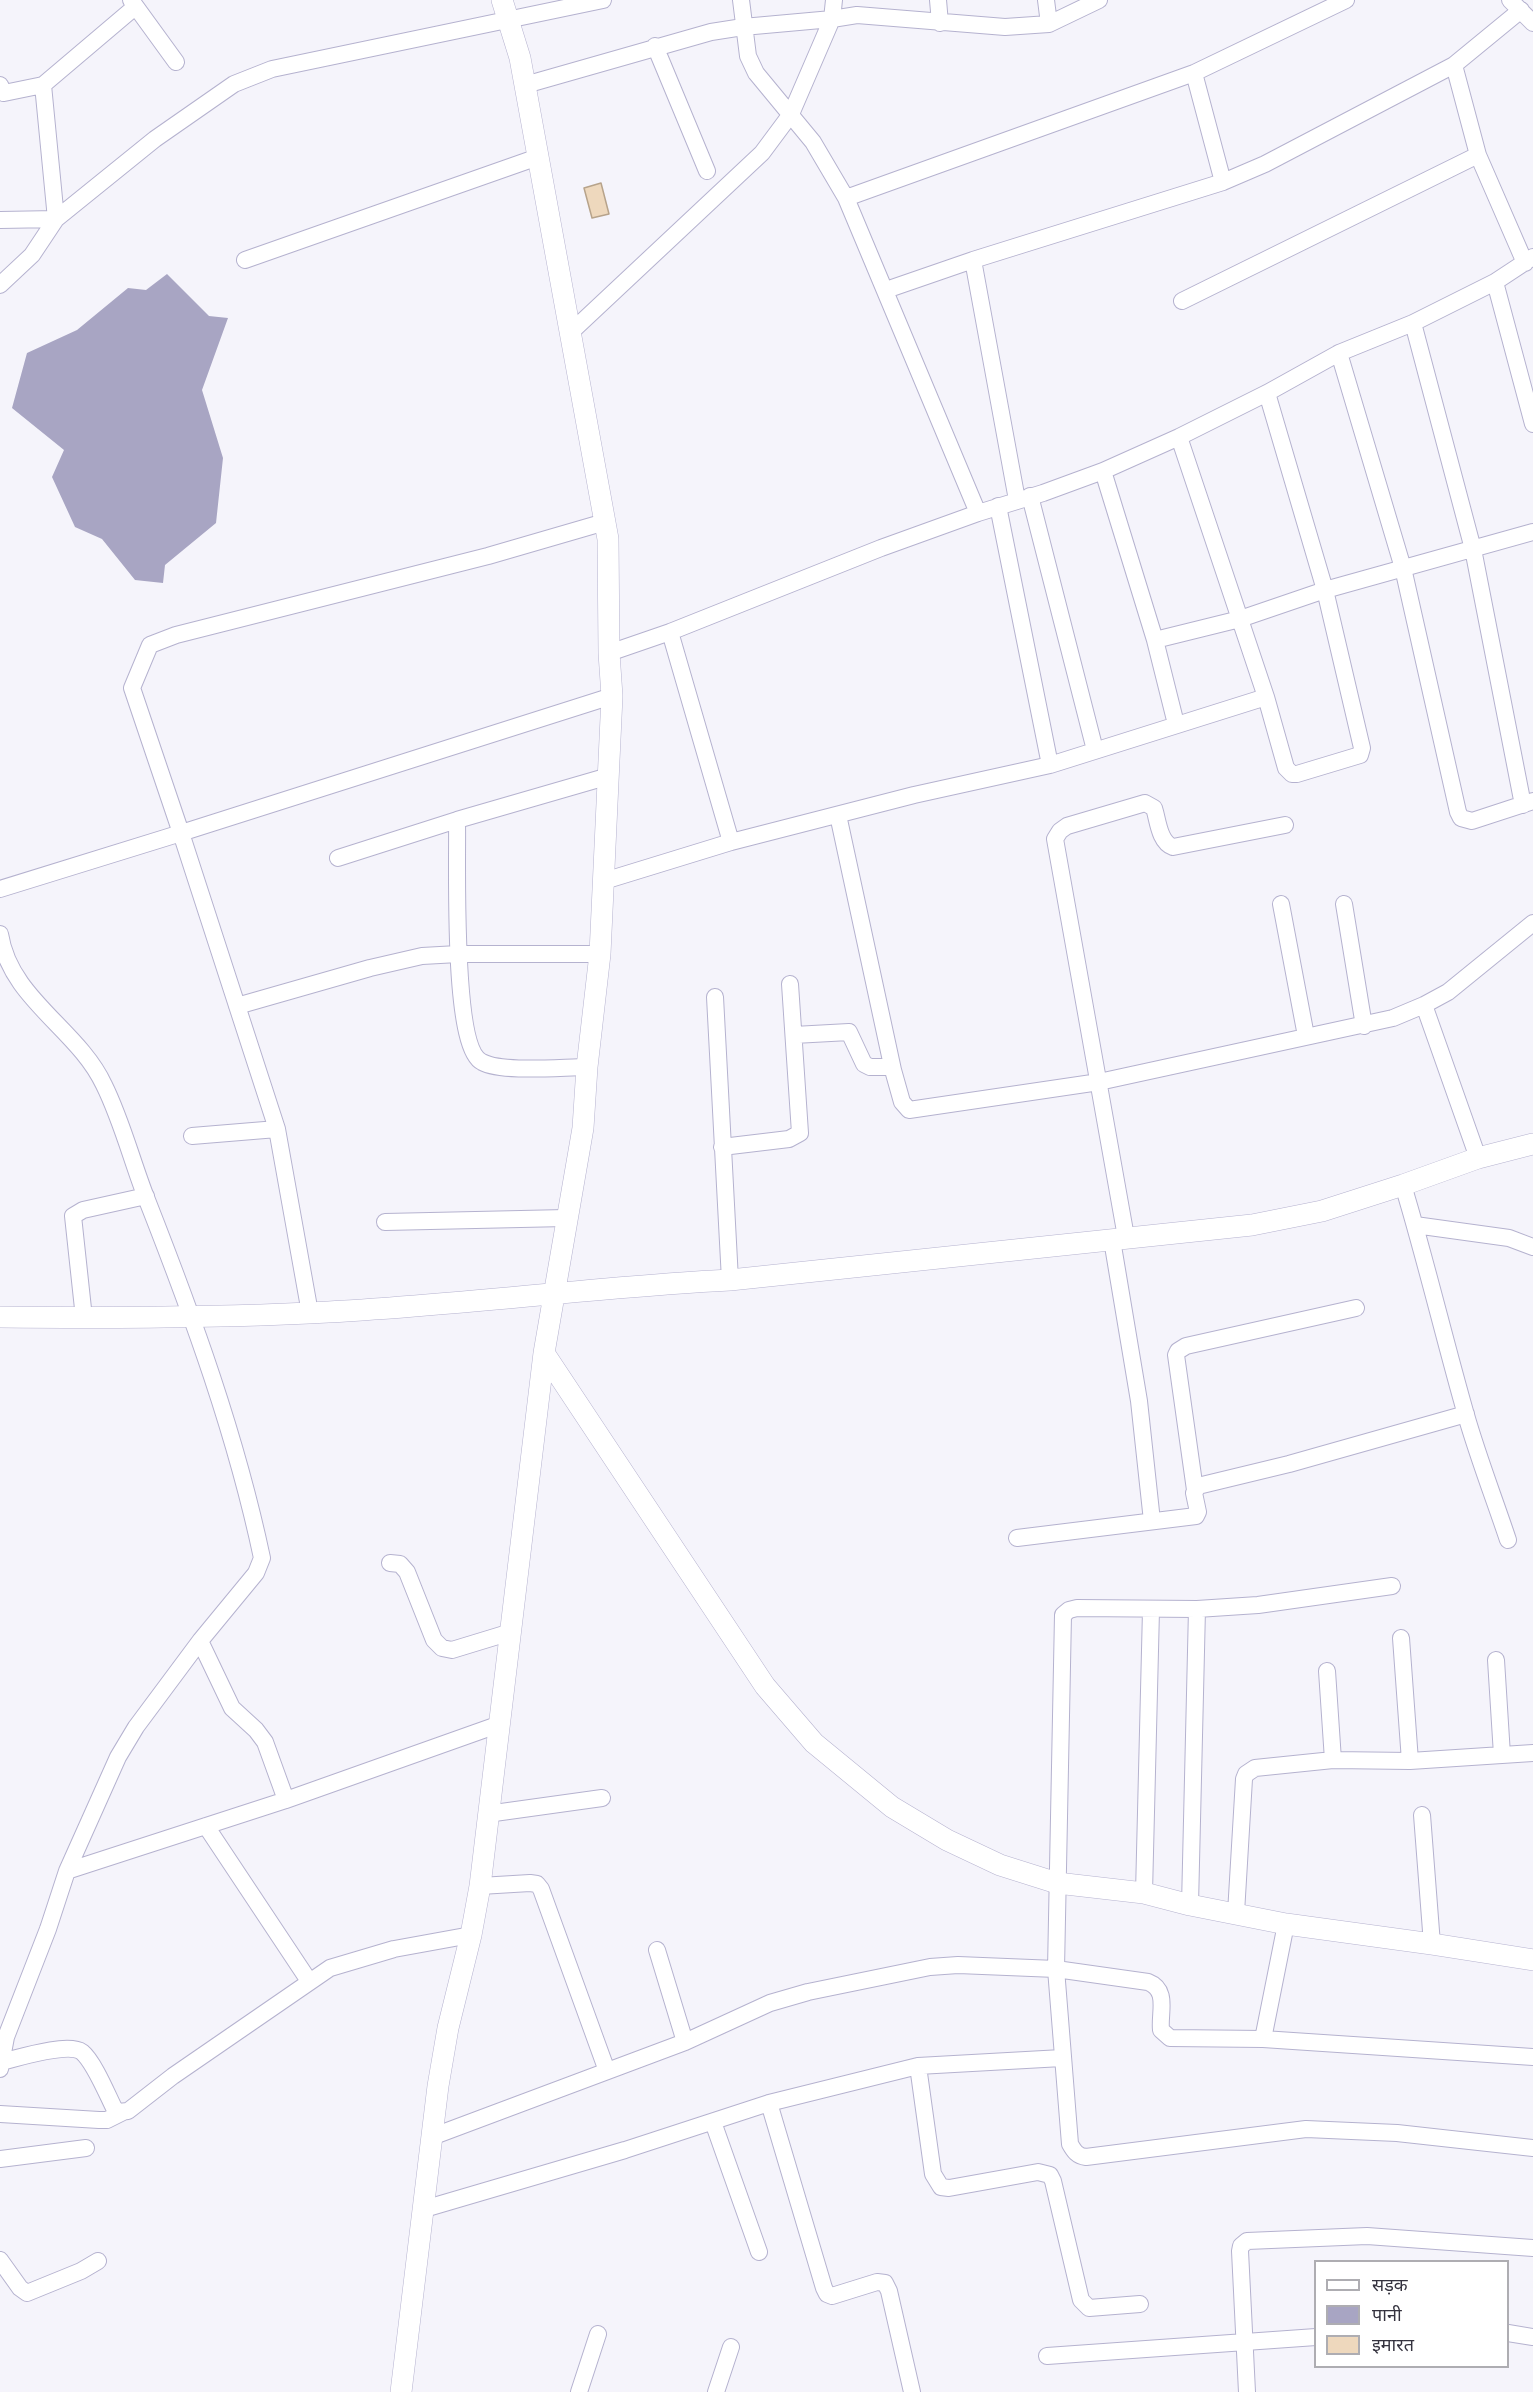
<!DOCTYPE html>
<meta charset="utf-8">
<style>
body{margin:0}
#map{position:relative;width:1533px;height:2392px;overflow:hidden;background:#f5f4fb;font-family:"PT Sans Narrow","Noto Sans Devanagari",sans-serif}
canvas{display:block}
.legend{position:absolute;left:1314px;top:2260px;width:195px;height:108px;box-sizing:border-box;background:#fff;border:2px solid #aeadb2;margin:0;padding:8px 10px;list-style:none;font-size:18px;color:#35333f}
.legend li{display:flex;align-items:center;gap:12px;height:30px}
.legend b{width:30px;border:2px solid #aeadb2}
</style>
<div id="map">
<canvas width="1533" height="2392"></canvas>
<ul class="legend">
<li><b style="height:8px;background:#fff"></b>सड़क</li>
<li><b style="height:16px;background:#a8a5c3"></b>पानी</li>
<li><b style="height:16px;background:#eed8bd"></b>इमारत</li>
</ul>
</div>
<script>
const context = document.querySelector('canvas').getContext('2d');
context.lineJoin = 'round';
function fill(path, color) { context.fillStyle = color; context.fill(path, 'evenodd'); }
function stroke(path, color, width, dash) { context.strokeStyle = color; context.lineWidth = width; context.lineCap = dash ? 'butt' : 'round'; context.setLineDash(dash || []); context.stroke(path); }
const water = new Path2D(`
 M167,274L209,316L228,318L202,390L223,458L216,523L165,565L163,583L135,580L102,539L75,527L52,477L64,450L12,408L27,353L77,330L128,288L146,290Z`);
const building = new Path2D(`
 M601,183L609,214L592,218L584,188Z`);
const minor = new Path2D(`
 M131,0L176,62
 M741,0L748,56L756,73L813,142L846,198L978,513
 M938,0L940,23
 M1046,0L1049,24
 M1510,0L1533,23
 M655,46L707,171
 M1454,65L1478,155L1525,263
 M1194,73L1346,0
 M0,85L4,93L43,85L56,219L0,220
 M43,85L135,7
 M525,85L711,32L743,27L832,19L834,0
 M846,198L1194,73L1223,182
 M245,260L538,157
 M973,260L1017,500
 M1495,282L1533,424
 M0,285L32,255L56,219L155,139L234,84L272,69L603,0
 M886,290L973,260L1223,182L1265,164L1454,65L1521,10
 M1182,301L1478,155
 M1413,323L1473,549L1523,805
 M570,333L762,153L791,114L832,19L857,15L1005,27L1049,24L1099,0
 M1339,353L1403,568L1458,812L1461,818L1472,821L1533,801
 M1179,437L1266,697L1286,768L1292,774H1297L1360,755L1362,748L1325,590L1267,393
 M1103,471L1155,640L1176,724
 M1030,496L1095,750
 M998,506L1050,765
 M605,522L488,556L176,635L150,645L132,688L181,833L612,696
 M670,632L731,842
 M1155,640L1240,619L1325,590L1533,532
 M609,653L670,632L881,548L978,513L1043,493L1103,471L1179,437L1267,393L1339,353L1413,323L1495,282L1533,257
 M838,815L893,1070
 M457,820C458,858 451,1047 482,1062C502,1073 562,1067 587,1067
 M338,858L457,820L609,776
 M604,881L731,842L914,795L1050,765L1266,697
 M0,889L181,833L277,1129L310,1313
 M1281,904L1306,1036
 M1344,904L1364,1026
 M0,934C10,999 78,1029 104,1085C122,1121 132,1162 147,1200C193,1317 236,1435 262,1558L256,1573L200,1641L136,1727L118,1757L67,1871L48,1929L6,2037L0,2069
 M715,997L730,1280
 M1424,1005L1478,1158
 M237,1006L370,968L422,956L458,954H600
 M794,1035L849,1032L864,1064L870,1067H890L893,1070L902,1102L909,1110L1099,1082L1393,1018L1424,1005L1448,992L1533,923
 M192,1136L277,1129
 M722,1147L789,1139L800,1133L790,984
 M1403,1185C1426,1261 1444,1338 1466,1415C1478,1457 1494,1498 1508,1540
 M385,1222L566,1218
 M1415,1225L1509,1238L1533,1247
 M1126,1237L1055,839L1060,831L1067,826L1145,803L1154,808C1158,820 1159,842 1173,847L1285,825
 M1112,1240L1139,1401L1152,1521
 M84,1318L73,1216L83,1210L146,1196
 M1195,1490L1176,1355L1178,1351L1186,1346L1356,1308
 M1017,1538L1196,1516L1198,1512L1194,1493L1198,1486L1289,1464L1466,1414
 M390,1563L400,1564L407,1572L434,1640L442,1648L452,1650L511,1632
 M1392,1586L1258,1605L1197,1609L1077,1608L1069,1610L1063,1615L1056,1969L1070,2144C1074,2151 1077,2156 1086,2157L1306,2129L1397,2133L1533,2148
 M1401,1638L1410,1761
 M200,1641L232,1708L256,1730L265,1742L286,1800
 M1496,1660L1502,1755
 M1327,1671L1333,1760
 M487,1814L602,1798
 M1422,1815L1432,1944
 M206,1826L309,1981
 M67,1871L286,1800L500,1724
 M480,1886L530,1883L537,1884L541,1889L607,2071
 M1144,1893L1151,1610
 M1190,1905L1197,1609
 M1236,1913L1244,1779L1246,1774L1255,1768L1333,1760L1410,1761L1533,1753
 M657,1950L685,2042
 M1263,2039L1286,1924
 M1,2062C18,2058 68,2042 82,2052C94,2062 107,2094 114,2108L118,2112L128,2111L173,2076L330,1968L394,1949L471,1935
 M918,2066L933,2174L941,2187L949,2188L1038,2172L1050,2175L1053,2181L1081,2300L1089,2308L1140,2304
 M769,2103L824,2288L827,2294L832,2296L877,2282L885,2283L889,2291L912,2392
 M0,2114L99,2120H107L123,2112
 M713,2122L759,2252
 M434,2136L685,2042L770,2003L808,1992L930,1967L958,1965L1056,1969L1148,1982C1169,1990 1159,2013 1161,2030L1170,2038L1263,2039L1533,2057
 M0,2159L86,2148
 M424,2209L625,2150L769,2103L918,2066L1062,2058
 M0,2260L20,2288L27,2293L81,2271L98,2261
 M1508,2333L1533,2337
 M1047,2356L1316,2337
 M579,2392L598,2334
 M716,2392L731,2347
 M1247,2392L1240,2251L1241,2246L1247,2241L1367,2236L1533,2248`);
const tertiary = new Path2D(`
 M0,1317C103,1318 206,1318 309,1313C450,1307 590,1287 730,1280L1252,1225L1322,1211L1403,1185L1478,1158L1533,1144
 M544,1353L765,1686L814,1743L892,1807L947,1840L1000,1865L1057,1883L1144,1893L1190,1905L1286,1924L1432,1944L1533,1960
 M401,2392L438,2086L448,2028L471,1935L480,1886L544,1353L583,1128L587,1067L600,954L612,696L609,653L608,539L520,58L502,0`);
fill(water, '#a8a5c3');
fill(building, '#eed8bd');
stroke(building, '#b7a38b', 1.5);
stroke(minor, '#b5b2cf', 18);
stroke(tertiary, '#b5b2cf', 22);
stroke(minor, '#fff', 16);
stroke(tertiary, '#fff', 21);
</script>
